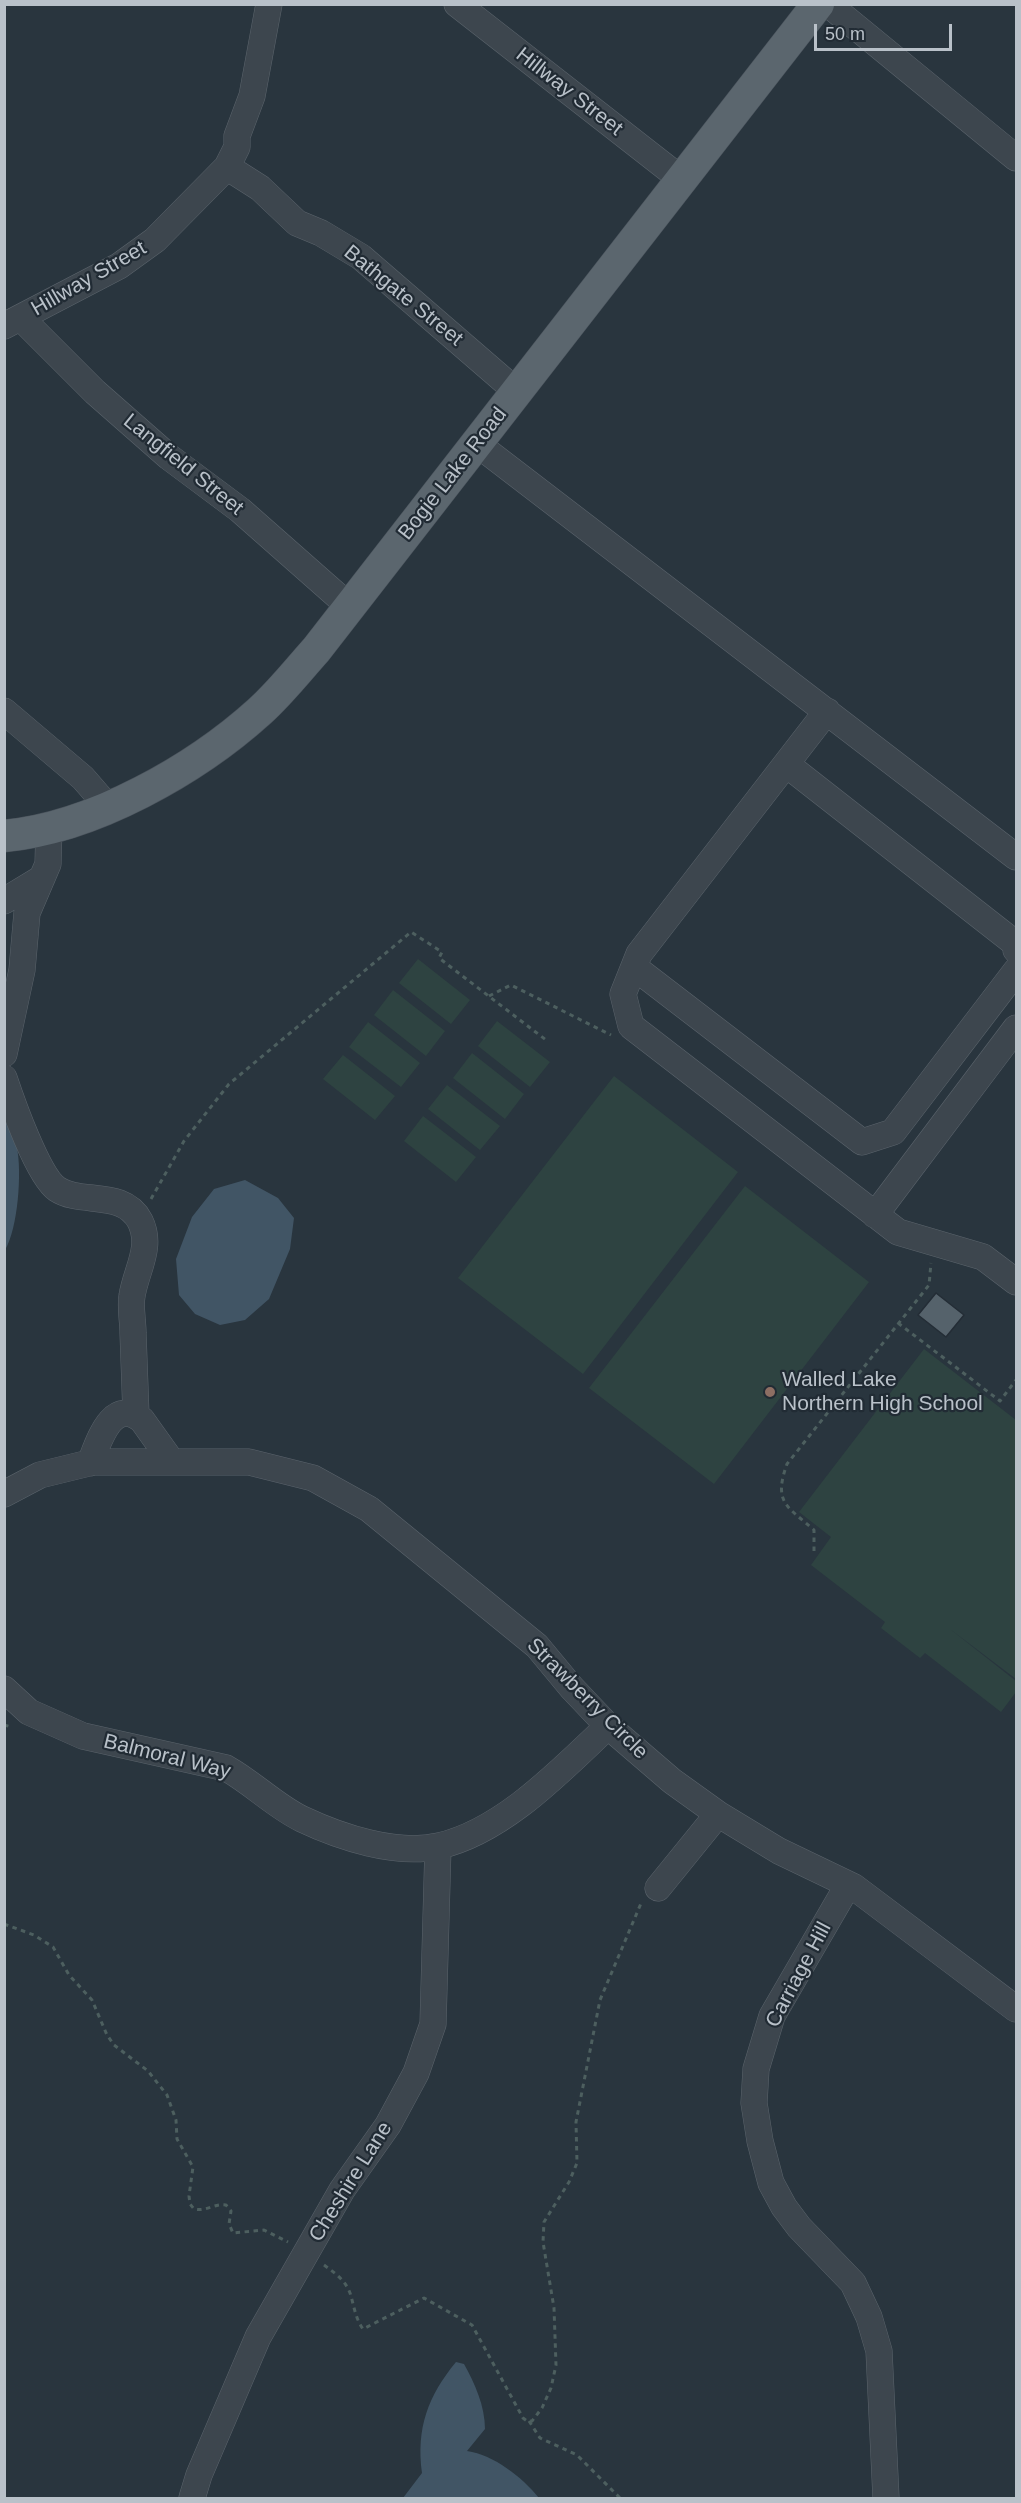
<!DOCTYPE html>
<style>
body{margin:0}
#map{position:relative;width:1021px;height:2503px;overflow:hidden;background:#29353e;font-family:Helvetica,sans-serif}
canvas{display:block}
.frame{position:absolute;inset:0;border:6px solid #b9c1c9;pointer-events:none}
.scale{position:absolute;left:814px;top:24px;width:138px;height:27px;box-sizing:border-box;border:3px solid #b9c1c9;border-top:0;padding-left:8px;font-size:18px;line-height:21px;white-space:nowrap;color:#b9c1c9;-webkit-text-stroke:4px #212b34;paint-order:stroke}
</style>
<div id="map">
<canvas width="1021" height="2503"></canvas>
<div class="frame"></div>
<div class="scale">50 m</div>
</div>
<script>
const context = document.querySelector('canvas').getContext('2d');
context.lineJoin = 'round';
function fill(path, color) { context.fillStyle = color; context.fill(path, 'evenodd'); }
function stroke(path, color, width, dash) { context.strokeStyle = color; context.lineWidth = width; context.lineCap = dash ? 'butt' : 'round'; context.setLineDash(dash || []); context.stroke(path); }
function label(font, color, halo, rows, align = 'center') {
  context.font = font + ' Helvetica,sans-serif'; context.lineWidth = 4.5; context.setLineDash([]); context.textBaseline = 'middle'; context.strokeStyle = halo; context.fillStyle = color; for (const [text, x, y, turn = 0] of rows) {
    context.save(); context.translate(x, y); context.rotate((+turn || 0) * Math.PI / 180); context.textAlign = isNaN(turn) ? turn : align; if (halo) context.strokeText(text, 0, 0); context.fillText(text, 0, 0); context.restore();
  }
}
const green = new Path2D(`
 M418,959L470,1000L451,1024L399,983Z
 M393,990L445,1031L426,1056L374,1015Z
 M497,1021L550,1062L530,1087L478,1046Z
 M368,1022L420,1063L401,1087L349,1047Z
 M472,1053L524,1094L505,1119L453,1078Z
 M343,1055L395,1096L375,1120L323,1079Z
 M614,1076L738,1172L583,1374L458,1278Z
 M447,1085L500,1126L480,1150L428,1109Z
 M423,1116L476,1157L456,1182L404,1141Z
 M745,1186L869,1282L714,1484L589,1388Z
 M924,1349L1016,1420V1679L950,1629L1016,1681V1692L1001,1712L925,1653L920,1658L881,1628L885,1622L811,1565L831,1537L799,1512Z`);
const water = new Path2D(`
 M4,1117C9,1126 14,1138 17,1148C22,1172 18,1229 5,1250Z
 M245,1180L278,1198L294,1218L290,1249L269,1299L245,1320L220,1325L195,1314L179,1295L176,1259L192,1217L214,1189Z
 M456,2362L464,2364C475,2384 485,2406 485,2429L467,2451C494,2455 522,2477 539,2498H403L422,2473C416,2428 428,2396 456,2362Z`);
const building = new Path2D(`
 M936,1293L964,1315L946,1337L918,1315Z`);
const path = new Path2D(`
 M489,996L511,985L611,1035
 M151,1199L184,1141L229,1084L411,932L442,952L439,958L546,1040
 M898,1323L1000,1401L1016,1380
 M814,1551V1530C787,1506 773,1503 787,1464L929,1285L931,1263
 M4,1725L12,1727
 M4,1924L34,1935L53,1947L69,1975L92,2000L107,2035L114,2045L148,2071L167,2095L176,2120L177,2139L193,2167L189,2196L190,2204L194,2209C206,2212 215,2203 226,2205L231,2211L229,2224L233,2233L264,2230L288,2242
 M324,2265C335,2273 345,2280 350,2293C354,2305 355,2318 363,2329L424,2298L472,2325L523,2418L527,2421H532L542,2408L551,2388L556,2365L554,2308L543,2242L544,2222L569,2182L577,2163L576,2122L600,2000L642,1901
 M529,2421L540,2438L577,2455L620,2498`);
const minor = new Path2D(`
 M457,4L681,179
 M828,4L1016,158
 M227,167L260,188L297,223L321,233L361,257L516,391
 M21,318L95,392L169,457L240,510L350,607
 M4,326L119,266L155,240L227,167L237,147V136L252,96L269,4
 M476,443L1016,857
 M4,711L83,778L109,808
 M827,711L639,954L623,994L631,1026L898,1232L983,1257L1016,1282
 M786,764L1016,944V950
 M4,901L42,878
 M634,967L862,1142L893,1132L1016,971
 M4,1054L22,970L27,913L48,864L49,827
 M4,1078C12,1102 38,1176 57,1189C81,1205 123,1189 140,1221C153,1247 136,1270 132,1296C130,1307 133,1321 133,1333C134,1360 135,1388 136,1415
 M875,1215L1016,1028
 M90,1463C99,1441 112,1396 142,1420L172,1462
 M4,1494L40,1475L93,1462H249L313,1478L369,1509L537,1646L571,1687L608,1726L672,1781L718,1814L779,1851L854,1887L1016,2009
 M4,1689L29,1712L83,1736L226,1768C253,1783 275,1806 302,1819C340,1837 397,1856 439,1846C504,1831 561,1770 608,1726
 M848,1885L772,2016L756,2069L754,2103L760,2141L771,2183L784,2207L799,2227L853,2283L869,2317L879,2351L886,2498
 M658,1888L718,1814
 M192,2498L199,2475L258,2337L342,2190L388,2125L416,2073L433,2024L438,1847`);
const major = new Path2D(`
 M4,836C93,828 196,769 260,711C280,693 298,670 316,650L818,4`);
const markers = [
 [770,1392,6,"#8d6e63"]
];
const streetNames = [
 ["Hillway Street",569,92,38],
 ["Hillway Street",89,279,-30],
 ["Bathgate Street",403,296,39],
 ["Langfield Street",183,465,39],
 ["Bogie Lake Road",453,474,-52],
 ["Strawberry Circle",587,1699,45],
 ["Balmoral Way",167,1757,14],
 ["Carriage Hill",799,1975,-62],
 ["Cheshire Lane",351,2182,-58]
];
const poiNames = [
 ["Walled Lake",782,1380],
 ["Northern High School",782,1404]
];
fill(green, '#2e4341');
fill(water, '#415565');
fill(building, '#55626b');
stroke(building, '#242d36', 1.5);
stroke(minor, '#5b646c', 27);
stroke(major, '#49525b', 33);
stroke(path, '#4d5f5f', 3, [4.5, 4.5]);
stroke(minor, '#3d464e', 26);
stroke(major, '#5b666e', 32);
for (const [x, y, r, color] of markers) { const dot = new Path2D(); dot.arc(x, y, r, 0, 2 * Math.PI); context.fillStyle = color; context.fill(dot); stroke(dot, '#212b34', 2); }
label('21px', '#b9c1c9', '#212b34', streetNames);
label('21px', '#b9c1c9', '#212b34', poiNames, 'left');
</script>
